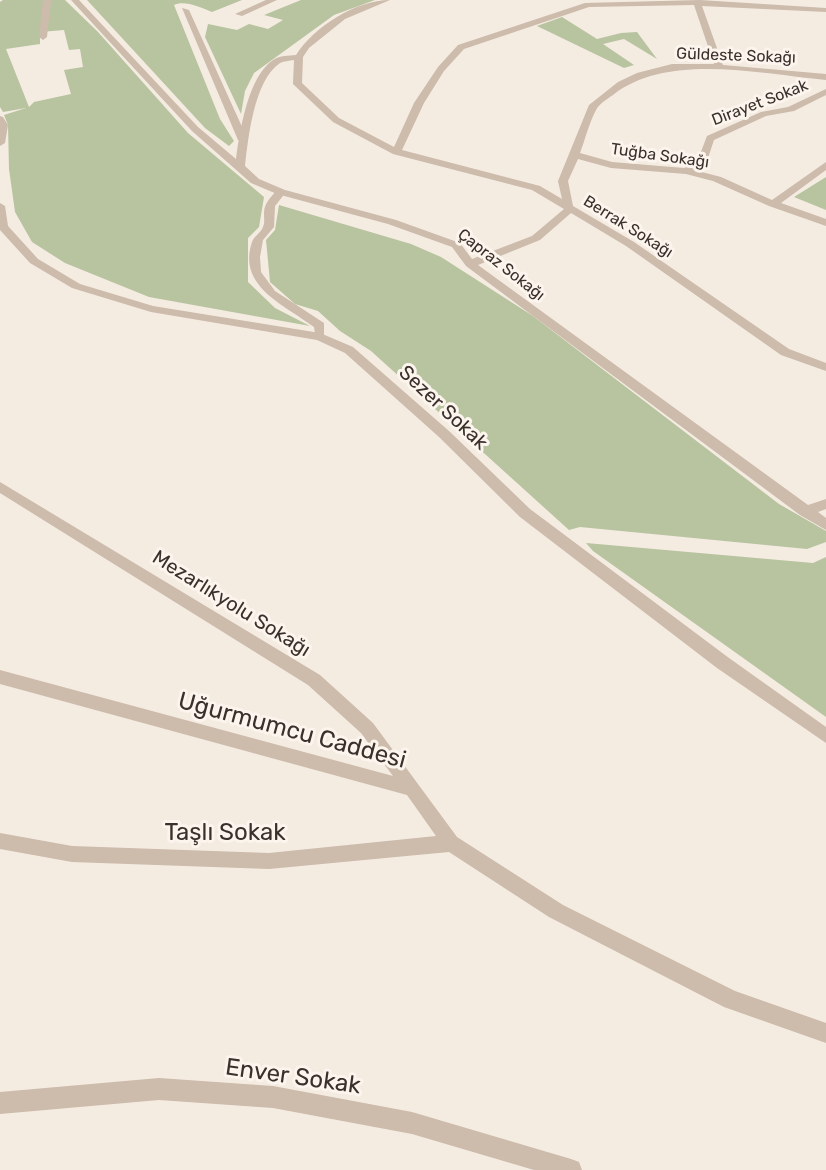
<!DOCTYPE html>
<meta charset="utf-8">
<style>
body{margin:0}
canvas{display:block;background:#f4ebe1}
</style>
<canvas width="826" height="1170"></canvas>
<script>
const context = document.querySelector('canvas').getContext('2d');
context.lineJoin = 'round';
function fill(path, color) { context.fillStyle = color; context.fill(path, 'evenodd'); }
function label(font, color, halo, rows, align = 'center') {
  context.font = font + ' Rubik,sans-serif'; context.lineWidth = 6; context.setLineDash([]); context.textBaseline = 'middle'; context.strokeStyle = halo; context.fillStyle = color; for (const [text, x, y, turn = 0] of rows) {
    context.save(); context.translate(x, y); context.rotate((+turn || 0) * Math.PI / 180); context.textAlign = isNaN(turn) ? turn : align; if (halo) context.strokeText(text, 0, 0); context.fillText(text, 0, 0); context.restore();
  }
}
const green = new Path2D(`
 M3,0H65L98,32L188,133L264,197L259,227L248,238V282L275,308L310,326L149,297L65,263L32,242L15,212L9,169L8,125L4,115L26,108L3,112L0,107V2ZM64,30L69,50L80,49L83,67L64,70L71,94L34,102L29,107L6,49L40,44V32Z
 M87,0H242L212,12C200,7 184,0 174,5L220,119L234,141L229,146L205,128Z
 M301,0H375L334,15L254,73L245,91L241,114L205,37L208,24L237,30L249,24L268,29L283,20L264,15Z
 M562,17L597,39L621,33L637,32L657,59L624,39L603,44L634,65L624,68L537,26Z
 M826,177V210L794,197Z
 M279,205L411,244L441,257L533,316L779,504L826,531V542L807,549L580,527L569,530L371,351L340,331L318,311L295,304L270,282L266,240L275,230Z
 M586,543L813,563L826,557V717L593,551Z`);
const service = new Path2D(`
 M43,0H51L47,37L43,40L39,37Z
 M266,0H277L242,16L235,14Z
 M182,8L189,10L248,140L246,142L238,140Z`);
const pedestrian = new Path2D(`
 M277,190L286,192L275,206L274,227L263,240L260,257L261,272L275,291L324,323V340H316L314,327C285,305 237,287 252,242C254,236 261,233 263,227C265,223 264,218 264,213C264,203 271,197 277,190Z`);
const minor = new Path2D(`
 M71,0H79L198,127L236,159C240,130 248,77 273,60C280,55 289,56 296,55C314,27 356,0 390,0L345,19L309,48L303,57L302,83L339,118L394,147L414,103L438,67L458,45L585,3L700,0L826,8V12L702,6L723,65L826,74V80C761,74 667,52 613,95C607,99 599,104 596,110C589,123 585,140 580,153L612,162L684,168L699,157L707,136L761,112L788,107L826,89V95L794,111L766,116L714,140L708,158L694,170L721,177L772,200L826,162V170L781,203L826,219V226L769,206L713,181L686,174L611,168L578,159L568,181L573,206L634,242L789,349L826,363V371L781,355L626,246L571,213L540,240L478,265L808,505L826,499V509L818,512L826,518V530L800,515L466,266L452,247L388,224L277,194L251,183L192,131ZM694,5L714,64H672L637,73L618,82L589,105L558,181L562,199L540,186L402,150L424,103L444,71L464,49L589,7ZM294,60L293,84L333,122L393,154L532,190L564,209L532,236L472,259L460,243L396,220L285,190L259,179L245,166C248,139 254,80 280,63C284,61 289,61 294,60Z
 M0,116L3,117L8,125L5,143L0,146Z
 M0,203L5,206L8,226L38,259L80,284L153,306L320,333L353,347L449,431L530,509L729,658L826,727V743L717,668L520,517L439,437L345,353L317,340L151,312L72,288L30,263L0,230Z
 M0,482L320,675L373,723L457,837L563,905L735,991L826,1023V1043L724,1007L549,917L449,852L269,869L72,862L0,849V833L72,846L269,853L436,836L407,795L0,684V670L393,776L361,733L308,685L0,493Z
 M159,1078L273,1086L412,1112L571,1159L579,1162L582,1170H534L412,1134L273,1108L159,1100L0,1114V1092Z`);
const farStreetnames = [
 ["Güldeste Sokağı",736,56,2],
 ["Dirayet Sokak",760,103,-21],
 ["Tuğba Sokağı",660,156,8],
 ["Berrak Sokağı",628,227,32],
 ["Çapraz Sokağı",501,265,38]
];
const streetNames = [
 ["Sezer Sokak",443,408,43],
 ["Mezarlıkyolu Sokağı",231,604,32]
];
const nearStreetnames = [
 ["Uğurmumcu Caddesi",292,731,15],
 ["Taşlı Sokak",225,833],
 ["Enver Sokak",293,1077,8]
];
fill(green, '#b8c4a0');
fill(service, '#cdbbac');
fill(pedestrian, '#cdbbac');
fill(minor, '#cdbbac');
label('16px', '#3b302b', '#fbf5ee', farStreetnames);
label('20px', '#3b302b', '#fbf5ee', streetNames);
label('24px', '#3b302b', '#fbf5ee', nearStreetnames);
</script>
